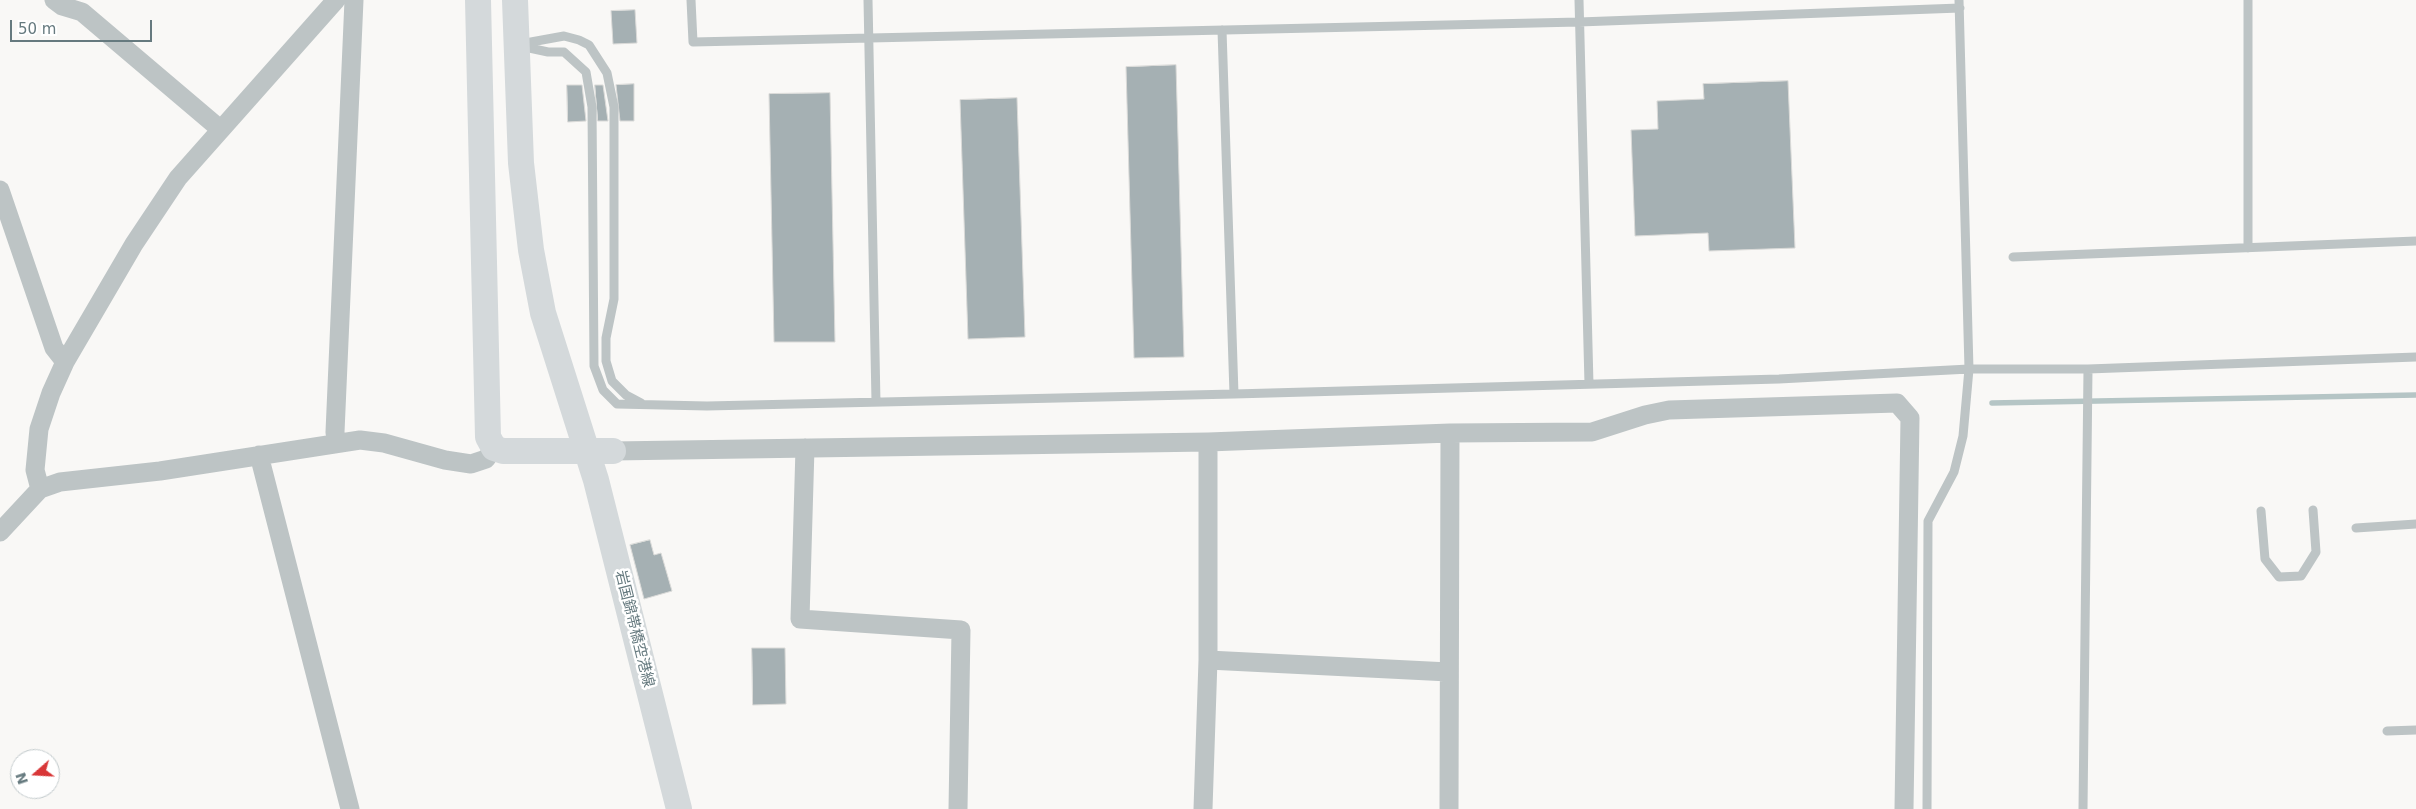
<!DOCTYPE html>
<meta charset="utf-8">
<style>
body{margin:0}
#map{position:relative;width:2416px;height:809px;overflow:hidden;background:#f9f8f6;font-family:"DejaVu Sans",sans-serif}
canvas{display:block}
.north{position:absolute;left:10px;top:749px;width:50px;height:50px;box-sizing:border-box;background:#fff;border:1px solid #c2cacc;border-radius:50%;rotate:251deg;font-size:14px;font-weight:700;line-height:20px;text-align:center;color:#667a7f}
.north::after{content:'';display:block;margin:auto;width:18px;height:22px;background:#d83637;clip-path:polygon(50% 0,100% 100%,50% 72%,0 100%)}
.scale{position:absolute;left:10px;top:20px;width:142px;height:22px;box-sizing:border-box;border:2px solid #667a7f;border-top:0;padding-left:6px;font-size:15px;line-height:18px;white-space:nowrap;color:#667a7f;-webkit-text-stroke:4px #fff;paint-order:stroke}
</style>
<div id="map">
<canvas width="2416" height="809"></canvas>
<div class="north">N</div>
<div class="scale">50 m</div>
</div>
<script>
const context = document.querySelector('canvas').getContext('2d');
context.lineJoin = 'round';
function stroke(path, color, width, dash) { context.strokeStyle = color; context.lineWidth = width; context.lineCap = dash ? 'butt' : 'round'; context.setLineDash(dash || []); context.stroke(path); }
function fill(path, color) { context.fillStyle = color; context.fill(path, 'evenodd'); }
function label(font, color, halo, rows, align = 'center') {
  context.font = font + ' "DejaVu Sans","Noto Sans JP",sans-serif'; context.lineWidth = 5; context.setLineDash([]); context.textBaseline = 'middle'; context.strokeStyle = halo; context.fillStyle = color; for (const [text, x, y, turn = 0] of rows) {
    context.save(); context.translate(x, y); context.rotate((+turn || 0) * Math.PI / 180); context.textAlign = isNaN(turn) ? turn : align; if (halo) context.strokeText(text, 0, 0); context.fillText(text, 0, 0); context.restore();
  }
}
const stream = new Path2D(`
 M1992,403L2416,395`);
const building = new Path2D(`
 M635,10L637,43L613,44L611,11Z
 M1176,65L1184,357L1134,358L1126,67Z
 M1788,81L1795,248L1709,251L1708,233L1635,236L1631,130L1658,129L1657,101L1704,99L1703,84Z
 M634,84V121H620L616,85Z
 M567,85H582L586,121L568,122Z
 M595,85H603L608,121H598Z
 M830,93L835,342H774L769,94Z
 M1017,98L1025,337L968,339L960,100Z
 M650,540L654,555L661,553L672,591L644,599L630,545Z
 M752,648H785L786,704L753,705Z`);
const lane = new Path2D(`
 M691,0L693,42L1579,22L1960,8
 M868,0L876,402
 M1579,0L1589,384
 M1222,30L1234,394
 M520,44L564,36L579,40L589,45L607,73L614,107V299L606,338V361L612,381L626,395L641,403
 M520,46L548,52H564L586,72L592,107L594,366L603,390L617,404L707,406L1234,394L1779,379L1969,369H2088L2416,357
 M2248,248V0
 M2013,257L2416,241
 M2261,511L2265,559L2279,577L2301,576L2316,552L2313,510
 M2356,528L2416,524
 M2387,731L2416,730
 M1927,809L1928,521L1954,472L1963,436L1969,369L1959,0
 M2083,809L2088,369`);
const street = new Path2D(`
 M54,0L62,6L82,12L220,129
 M0,190L54,348L65,362
 M1450,433L1592,432L1645,415L1669,410L1897,403L1910,418L1904,809
 M336,442L335,432L354,0
 M805,448L800,619L961,630L958,809
 M613,451L1208,442L1450,433L1449,809
 M259,455L350,809
 M40,489L35,470L39,429L51,393L65,362L134,244L178,178L336,0
 M0,532L40,489L60,482L160,471L360,440L384,443L445,460L471,464L486,459L494,448
 M1208,660L1449,672
 M1203,809L1208,660V442`);
const secondary = new Path2D(`
 M478,0L488,437L494,448L503,451H613
 M515,0L521,163L531,250L543,313L596,480L679,809`);
const streetNames = [
 ["岩国錦帯橋空港線",634,629,76]
];
stroke(stream, '#b5c5c5', 5.5);
fill(building, '#a5b0b3');
stroke(building, '#dadad8', 1);
stroke(lane, '#bdc4c5', 9);
stroke(street, '#bdc4c5', 19);
stroke(secondary, '#d4d9db', 26);
label('15px', '#667a7f', '#fff', streetNames);
</script>
